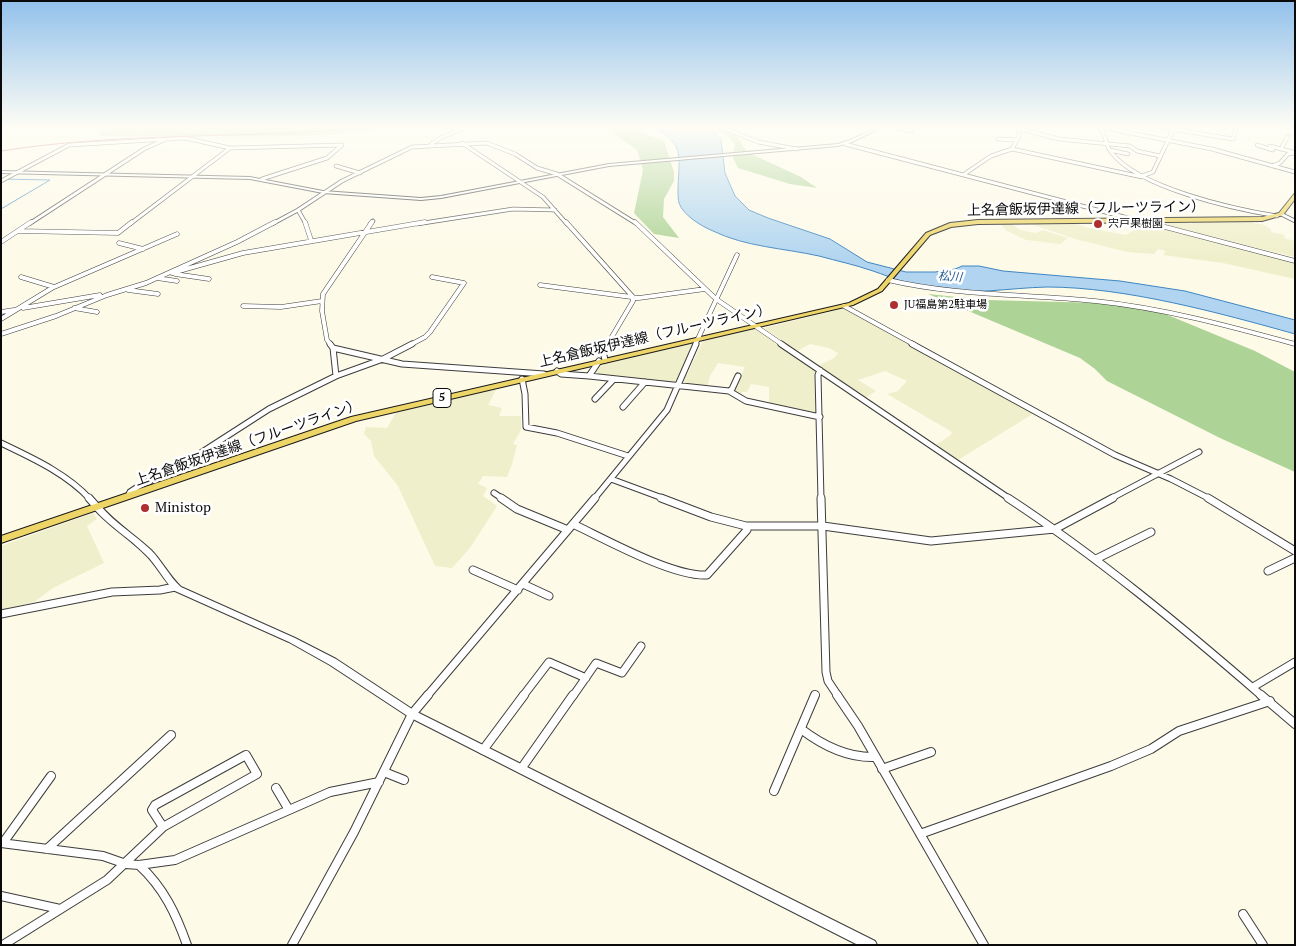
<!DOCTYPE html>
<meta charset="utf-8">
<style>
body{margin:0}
#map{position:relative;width:1296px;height:946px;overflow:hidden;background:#fdfae8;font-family:"PT Serif",serif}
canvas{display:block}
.frame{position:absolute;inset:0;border:2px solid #0a0a0a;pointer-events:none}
</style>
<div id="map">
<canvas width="1296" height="946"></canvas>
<div class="frame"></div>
</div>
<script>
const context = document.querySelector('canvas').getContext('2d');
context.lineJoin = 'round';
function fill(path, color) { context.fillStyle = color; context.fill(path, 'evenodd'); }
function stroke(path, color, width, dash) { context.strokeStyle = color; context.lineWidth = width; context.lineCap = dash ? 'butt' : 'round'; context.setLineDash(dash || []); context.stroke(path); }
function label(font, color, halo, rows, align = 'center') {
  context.font = font + ' "PT Serif","Noto Sans JP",serif'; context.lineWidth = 5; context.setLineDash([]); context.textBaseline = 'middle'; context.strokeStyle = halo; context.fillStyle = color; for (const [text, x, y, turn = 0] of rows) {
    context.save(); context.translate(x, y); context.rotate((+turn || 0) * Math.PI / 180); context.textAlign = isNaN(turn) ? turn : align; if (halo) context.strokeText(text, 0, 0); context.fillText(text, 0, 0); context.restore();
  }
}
const farmland = new Path2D(`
 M1176,221L1191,224L1195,221H1251L1256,224H1262L1271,229V232L1285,235L1284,238L1295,241V257L1150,222Z
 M1000,223H1011L1020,230L1036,233L1043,230L1068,238L1060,244L1026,240L1007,231Z
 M1028,223H1074L1089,228L1126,235L1144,223L1295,261V279L1223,263L1163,255L1166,251L1158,249L1154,254L1128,252L1075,239Z
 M845,308L1036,412L958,460L934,446L951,435L952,432L887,394L898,391L907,381L885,371L858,380L876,391L864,399L818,366L834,358L838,353L829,348L810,344L797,351L764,328Z
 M751,329H756L815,370L817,414L769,403V387L751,384L747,392H742L740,396L733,392L745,367L718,363L710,376L707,387L686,385L683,383L703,341Z
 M693,342L695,344L677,384L592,375L599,363Z
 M493,389L496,390L488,405L502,408L499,416H521V430L513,444L517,445L512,464L507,477L483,476L478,484L487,488L483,496L497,506L470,548L452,568L435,566L398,486L374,456L371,441L364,434L366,427L387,428L397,411Z
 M93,513L97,519L87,526L104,563L53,588L34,602L1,610V546Z`);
const forest = new Path2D(`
 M102,128H387C292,143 195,133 99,136Z
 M605,128H632L664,141L674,172V181L664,199L663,217L679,238L654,234L634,213L643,170L637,150Z
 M713,128H736L738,138L747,152L801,177L817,188L790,184L738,168L733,158L735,144L726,135Z
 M928,294L986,300L1101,303L1158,311L1255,351L1295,372V472L1220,438L1107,381L1095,369L1080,358Z`);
const water = new Path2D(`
 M654,128H711L721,140L725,173L735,196L749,210L768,218L830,239L867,262L906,272H935L955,269L962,266H979L1003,271L1120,281L1185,291L1295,320V334C1220,313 1125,287 1047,287C1008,288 973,295 934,290C912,287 894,278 873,271C856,265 837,261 819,256C783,248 746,247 713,231C701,226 683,215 679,203C678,200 678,194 678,191C678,162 687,143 654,128Z`);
const stream = new Path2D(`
 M829,145L844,143
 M1,179L50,180L1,209`);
const minorFar4 = new Path2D(`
 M724,128L758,142L797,149
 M897,128L911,131
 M1016,128L1059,139L1130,146L1137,151L1160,156
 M1100,128C1107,136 1105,145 1111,152C1138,188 1234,209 1277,216
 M1105,128L1212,149L1295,172
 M1164,128L1233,139L1236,128
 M998,139L1017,140
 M462,143L543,197L567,224
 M845,144L1151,224
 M430,145L440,138L464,128
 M1257,145L1273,150
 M1270,146L1293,152
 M1012,149L1142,177
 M1281,149L1288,136
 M1110,150L1128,154
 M336,166L360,173
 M1272,166L1280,163L1288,154L1295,153
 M963,175L991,156L1012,149L1019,136V128
 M1142,176L1153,172L1174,128
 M1,181L69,145L185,138L230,148L342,145L327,158L262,179
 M298,210L306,224
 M1281,214L1295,221
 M29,224L144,149L164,140
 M130,224L230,148
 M272,224L298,210L342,181L412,147L487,143L515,154L537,168L557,174L637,224
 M370,224L373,221
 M417,224L513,209L555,210`);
const minorFar3 = new Path2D(`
 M305,222L311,240
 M566,222L633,297V301L607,345
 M635,222L716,299L783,345
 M1146,222L1295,261
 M19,231L118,233L132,222
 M1,242L31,222
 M119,243L143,249
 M172,273L243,253L425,222
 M175,274L209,279
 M21,277L54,287
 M157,278L177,281
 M888,280C956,296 1025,294 1095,301C1163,308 1229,326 1295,344
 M540,285L639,298L705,289
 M128,290L158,294
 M243,306L281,307L322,301
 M844,306L915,345
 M23,308L100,295
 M74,308L97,312
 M1,312L14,310
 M1,319L52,288L177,234
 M1,334L56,316L107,295L146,283L237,242L275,222
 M331,345L327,340L322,311L323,294L372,222
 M410,345L425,337L430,332L464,283L432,277
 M695,345L737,255`);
const minorFar2 = new Path2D(`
 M330,344L333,348L402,364L544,374
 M781,344L1010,499
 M912,344L1115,455L1171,479L1210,499
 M333,348L336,376
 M605,360L603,351L607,344
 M599,361L589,376L729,391L732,389L738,376
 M820,370L818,375L821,499
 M557,371L561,374L589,376
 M522,379L525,394L526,427L557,433L628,456
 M729,391L746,401L820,417
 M595,399L614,379
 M623,407L645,382
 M1,443C32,458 66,473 90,499
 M611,479L665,499
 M494,493L503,499
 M128,496L130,492L139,486L182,465L269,409L336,376L383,359L412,344
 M594,499L667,410L696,344
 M1110,499L1199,452`);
const minorFar1 = new Path2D(`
 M89,498L97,507
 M501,498L517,509L568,530
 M821,498L826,672L828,681L838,696
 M1008,498C1098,557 1181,626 1262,696
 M1208,498L1295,551
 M573,524C605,539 673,577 707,575L747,530L746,526L711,517L661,498
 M746,526H823L931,541L1055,529L1113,498
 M1096,559L1151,532
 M473,570L518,590
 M1268,571L1295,558
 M523,584L549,596
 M1,614L112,592L160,590L175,587
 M1253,687L1295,662
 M427,696L595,498
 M523,696L549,662L586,678
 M573,696L596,663L622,673L641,646`);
const minor = new Path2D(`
 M837,695L858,726L984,945
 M1261,695L1295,724
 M801,729C822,745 848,758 875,757
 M483,750L524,695
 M246,755L257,774L163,827L152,810L155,805Z
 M521,769L573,695
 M882,769L931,752
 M384,772L404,780
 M276,788L289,810
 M774,791L815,695
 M920,834L1111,766L1151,749L1179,731L1270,701
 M1,843L103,856L126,864L139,865L175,860L330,792L379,782
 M3,843L51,776
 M47,849L171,735
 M139,865C164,888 176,914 187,945
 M1,896L60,909
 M1243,914L1263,945
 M3,945L107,880L163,827
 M292,945L354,832L412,714L428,695`);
const tertiary = new Path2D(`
 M876,128H880L852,142L838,146L609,166L441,198L421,200L323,193L250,179L1,173V171L250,177L323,191L421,198L441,196L609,164L838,144L850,140Z
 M94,505H100C115,523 134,534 151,550C162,561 169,576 181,587L295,638L336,659L415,711L875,941L877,945H858L409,717L330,665L289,642L175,591C163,580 157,565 145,554C129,538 109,526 94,509L93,507Z`);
const primary = new Path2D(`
 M1295,193V199L1283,215L1262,221L978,224L951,227L930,235L882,291L853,305L356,421L1,543V536L351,417L849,303L878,289L926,233L950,223L978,220L1262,217L1279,213Z`);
const rail = new Path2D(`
 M1,151C120,132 240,139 360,128`);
const markers = [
 [1098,224,5,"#ad302e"],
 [894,305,5,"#ad302e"],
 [145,508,5,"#ad302e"]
];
const farPoinames = [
 ["宍戸果樹園",1108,224],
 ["JU福島第2駐車場",904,305]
];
const farWaternames = [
 ["松川",950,277,4]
];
const shields = [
 [442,398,18]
];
const shieldNames = [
 ["5",442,398]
];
const streetNames = [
 ["上名倉飯坂伊達線（フルーツライン）",1086,209,-1],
 ["上名倉飯坂伊達線（フルーツライン）",655,336,-13],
 ["上名倉飯坂伊達線（フルーツライン）",248,443,-19]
];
const poiNames = [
 ["Ministop",155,508]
];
fill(farmland, '#f0efcb');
fill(forest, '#aed396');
fill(water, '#b1d5f0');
stroke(water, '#3e85c1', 1);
stroke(stream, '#3e85c1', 1);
stroke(minorFar4, '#3d3d3d', 4.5);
stroke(minorFar3, '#3d3d3d', 5);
stroke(minorFar2, '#3d3d3d', 7);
stroke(minorFar1, '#3d3d3d', 9);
stroke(minor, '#3d3d3d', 10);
stroke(tertiary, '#3d3d3d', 2);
stroke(primary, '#1b1b1b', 2);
stroke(minorFar4, '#fff', 3);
stroke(minorFar3, '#fff', 4);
stroke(minorFar2, '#fff', 5);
stroke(minorFar1, '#fff', 7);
stroke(minor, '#fff', 8);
fill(tertiary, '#fff');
fill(primary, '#edd568');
stroke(rail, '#ad302e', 1);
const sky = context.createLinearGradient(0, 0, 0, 260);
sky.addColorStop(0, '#92c1eb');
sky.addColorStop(0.49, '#fefdf5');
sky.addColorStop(1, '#fefdf500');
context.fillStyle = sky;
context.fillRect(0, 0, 1296, 260);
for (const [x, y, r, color] of markers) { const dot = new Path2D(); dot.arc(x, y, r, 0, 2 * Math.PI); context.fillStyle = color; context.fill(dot); stroke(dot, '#fff', 2); }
label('11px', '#0a0a0a', '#fff', farPoinames, 'left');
label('italic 12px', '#1f5890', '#fff', farWaternames);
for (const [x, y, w] of shields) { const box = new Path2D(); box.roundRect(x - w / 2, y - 9.5, w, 19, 4); context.fillStyle = '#fff'; context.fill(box); stroke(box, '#0a0a0a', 1); }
label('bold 12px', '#0a0a0a', null, shieldNames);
label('14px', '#0a0a0a', '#fff', streetNames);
label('14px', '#0a0a0a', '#fff', poiNames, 'left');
</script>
